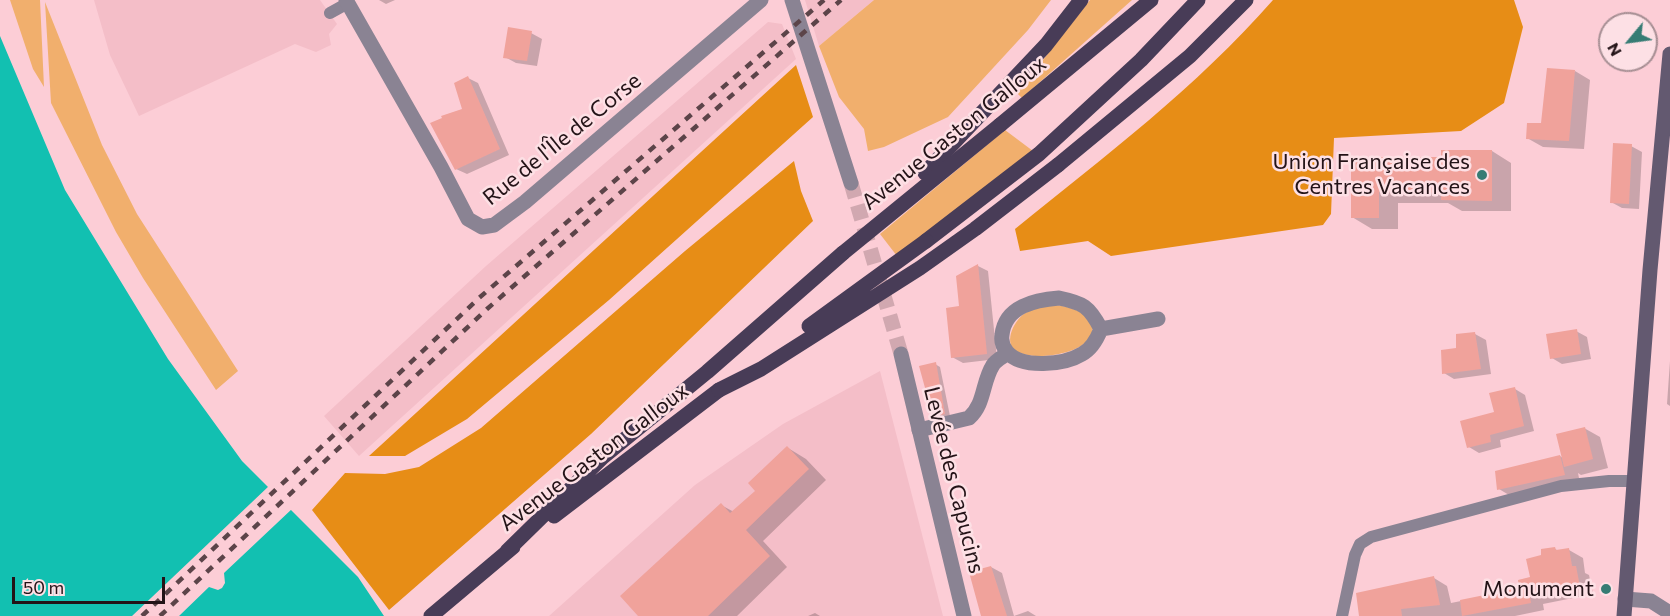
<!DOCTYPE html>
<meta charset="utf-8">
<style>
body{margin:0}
#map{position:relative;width:1670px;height:616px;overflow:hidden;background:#fccdd6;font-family:Commissioner,sans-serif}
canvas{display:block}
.north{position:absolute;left:1598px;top:12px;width:60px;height:60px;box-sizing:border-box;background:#fde0e5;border:2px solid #a68e93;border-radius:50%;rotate:241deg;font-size:16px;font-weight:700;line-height:24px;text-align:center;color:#231317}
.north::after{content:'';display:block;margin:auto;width:21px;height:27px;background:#367c74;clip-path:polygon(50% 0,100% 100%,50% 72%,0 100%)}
.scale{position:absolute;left:12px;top:577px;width:153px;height:27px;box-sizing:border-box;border:3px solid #231317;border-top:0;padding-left:8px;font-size:18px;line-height:21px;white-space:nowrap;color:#231317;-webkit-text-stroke:4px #fde0e5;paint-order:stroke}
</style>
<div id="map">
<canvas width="1670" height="616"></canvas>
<div class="north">N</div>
<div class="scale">50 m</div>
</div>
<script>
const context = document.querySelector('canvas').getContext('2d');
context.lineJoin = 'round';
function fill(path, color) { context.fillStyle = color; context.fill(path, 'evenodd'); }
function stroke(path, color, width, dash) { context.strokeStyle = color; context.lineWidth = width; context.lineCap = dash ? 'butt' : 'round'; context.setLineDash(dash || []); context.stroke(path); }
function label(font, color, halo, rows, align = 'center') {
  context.font = font + ' Commissioner,sans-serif'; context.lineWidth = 5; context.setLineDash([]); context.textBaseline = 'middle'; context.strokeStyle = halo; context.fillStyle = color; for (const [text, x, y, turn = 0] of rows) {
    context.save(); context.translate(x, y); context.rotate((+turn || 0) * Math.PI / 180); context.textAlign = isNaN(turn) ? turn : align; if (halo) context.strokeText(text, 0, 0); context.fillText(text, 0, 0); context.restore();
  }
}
const built = new Path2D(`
 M94,0H320L337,24L329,34L331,45L316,52L295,44L139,116L110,55Z
 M805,0H874L819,46Z
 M768,22L782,24L796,59L359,456L324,416L486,266Z
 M880,371L943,616H549L695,485L783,424Z`);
const green = new Path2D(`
 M10,0H40L44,87L33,69Z
 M874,0H1051L1028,30L948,117L884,147L868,151L864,129L839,97L819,46Z
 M1090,0H1132L1022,98L1017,93Z
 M45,2L102,145L137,214L238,371L216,390L143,278L116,232L51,103Z
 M1005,130L1033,151L897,256L880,234Z
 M1054,305C1072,306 1108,318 1086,342C1073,355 1032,361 1016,351C1002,342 1016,317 1027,312C1034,308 1045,307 1054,305Z`);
const forest = new Path2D(`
 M1273,0H1514L1523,27L1504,103L1461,131L1334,138L1331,214L1323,225L1111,256L1088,241L1020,251L1015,229C1104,157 1197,87 1273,0Z
 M796,65L813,117L609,300L467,419L405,456H369Z
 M794,161L801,191L813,221L591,434L389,610L312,510L345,473L385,474L419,467L481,428L685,251Z`);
const water = new Path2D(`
 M0,36L65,190L168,359L242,461L358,577L384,616H0Z`);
const pier = new Path2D(`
 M270,485L293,508L224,573L225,583L222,588L218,590L209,587L179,616H132Z`);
const shadow = new Path2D(`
 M379,0H395L386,4Z
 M531,33L542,39L537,66L516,63L505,57Z
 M1575,71L1590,80L1584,149L1543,147L1527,138L1542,125Z
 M468,78L478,83L509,155L467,174L456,169Z
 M1631,146L1642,152L1639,209L1622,208L1611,202Z
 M1492,151L1511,163V211H1462L1448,203H1398V229H1372L1352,217L1380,161L1442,159Z
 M978,266L988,271L997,359L963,363L952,357L961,307Z
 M1576,331L1587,337L1591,359L1562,364L1552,358Z
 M1475,334L1486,340L1491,374L1454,379L1444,373L1458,349Z
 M1670,361V406L1667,404Z
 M935,364L940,367L950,416L939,418L934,416Z
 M1515,389L1525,395L1534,431L1500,440L1501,447L1479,453L1469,447Z
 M1584,428L1600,437L1608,468L1581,475L1578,473L1580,483L1514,498L1499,489L1560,456L1563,458Z
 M788,448L806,459L826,480L763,541L787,567L737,616H640L721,505L734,512L757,491Z
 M1555,549L1559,551L1569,550L1583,558L1585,573L1589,575L1593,594L1543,604L1544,610L1515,616H1360L1434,578L1447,586L1451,603L1521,589L1531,578L1543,556Z
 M991,567L1002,573L1014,616L1028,611L1036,616H982Z
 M815,613L820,616H808Z`);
const building = new Path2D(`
 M508,27L532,31L527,61L503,58Z
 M1547,68L1575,70L1569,141L1526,139L1527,123H1541Z
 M468,76L500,149L455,170L430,123L442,118L441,116L462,109L454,83Z
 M1613,143L1632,144L1629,204L1610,203Z
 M1441,150H1492V201L1441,200V193L1379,192V218H1351V160H1379V157H1441Z
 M978,264L987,354L951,358L946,308L959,306L956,276Z
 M1577,329L1581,354L1550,359L1546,334Z
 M1475,332L1481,369L1442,374L1441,350L1456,348V334Z
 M936,362L945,414L933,417L919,366Z
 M1515,387L1524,426L1490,435L1491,442L1467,448L1460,421L1494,412L1489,393Z
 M1585,427L1593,459L1564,467L1556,434Z
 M787,446L809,469L746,530L770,556L708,616H638L620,596L721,503L730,513L755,491L748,483Z
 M1560,455L1565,475L1497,490L1495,471Z
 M1555,547L1556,550L1569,548L1572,566H1576L1580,587L1530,597L1531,603L1462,616L1460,600L1519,588L1518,580L1530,577L1526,559L1541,555V549Z
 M991,566L1007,616H981L969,572Z
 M1434,576L1440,605L1401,609L1402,616H1359L1356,593Z`);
const tertiaryTunnel = new Path2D(`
 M851,183L901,354`);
const service = new Path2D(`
 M330,13L348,3
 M1342,616L1355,555L1360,544L1371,537L1561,486L1609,481H1634`);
const minor = new Path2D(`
 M346,0L441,167L468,219L482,227L494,225L525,202L761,0
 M1059,298C1083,303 1089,306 1101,329C1097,339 1092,349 1082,354C1064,365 1022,369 1007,352C1003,347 1001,341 1002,335C1005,306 1035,300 1059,298Z
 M1101,329L1158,319
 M919,430L969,418C985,404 982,382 993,365C996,360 1003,357 1008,353
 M1625,599L1651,601L1670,613`);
const tertiary = new Path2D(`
 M792,0L851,183
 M901,354L964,616`);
const secondary = new Path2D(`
 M1624,616L1650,270L1670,54`);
const primary = new Path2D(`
 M1000,125L1151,0
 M1058,165L1190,56L1246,0
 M925,173L1046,45L1081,0
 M926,241L1039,154L1141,60L1198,0
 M554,516L719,390
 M507,551L603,457L707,372L843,253
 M431,616L513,547`);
const rail = new Path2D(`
 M142,616L479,298L824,0
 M160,616L487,309L841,0`);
const primaryBridge = new Path2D(`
 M843,253L1000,125
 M809,326L926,241
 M719,390L761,369L920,268L975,229L1058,165`);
const markers = [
 [1482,175,6,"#367c74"],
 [1606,589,6,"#367c74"]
];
const streetNames = [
 ["Avenue Gaston Galloux",954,133,-39],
 ["Rue de l'Île de Corse",562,139,-39],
 ["Avenue Gaston Galloux",594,457,-37],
 ["Levée des Capucins",954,480,76]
];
const poiNames = [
 ["Union Française des",1470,162],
 ["Centres Vacances",1470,187],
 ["Monument",1594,589]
];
fill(built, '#f4bec8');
fill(green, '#f1af6d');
fill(forest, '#e78d16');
fill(water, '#12c0b1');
fill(pier, '#fccdd6');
fill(shadow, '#0003');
fill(building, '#f0a29b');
stroke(tertiaryTunnel, '#d1a8b0', 15, [15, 8]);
stroke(service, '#8a8393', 12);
stroke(minor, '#8a8393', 15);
stroke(tertiary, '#8a8393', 15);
stroke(secondary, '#635970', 15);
stroke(primary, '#483c57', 15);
stroke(rail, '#5c4449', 4.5, [8, 8]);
stroke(primaryBridge, '#483c57', 15);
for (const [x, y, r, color] of markers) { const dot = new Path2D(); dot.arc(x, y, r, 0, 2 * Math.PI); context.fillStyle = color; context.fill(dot); stroke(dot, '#fde0e5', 2); }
label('22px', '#231317', '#fde0e5', streetNames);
label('22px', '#231317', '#fde0e5', poiNames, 'right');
</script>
